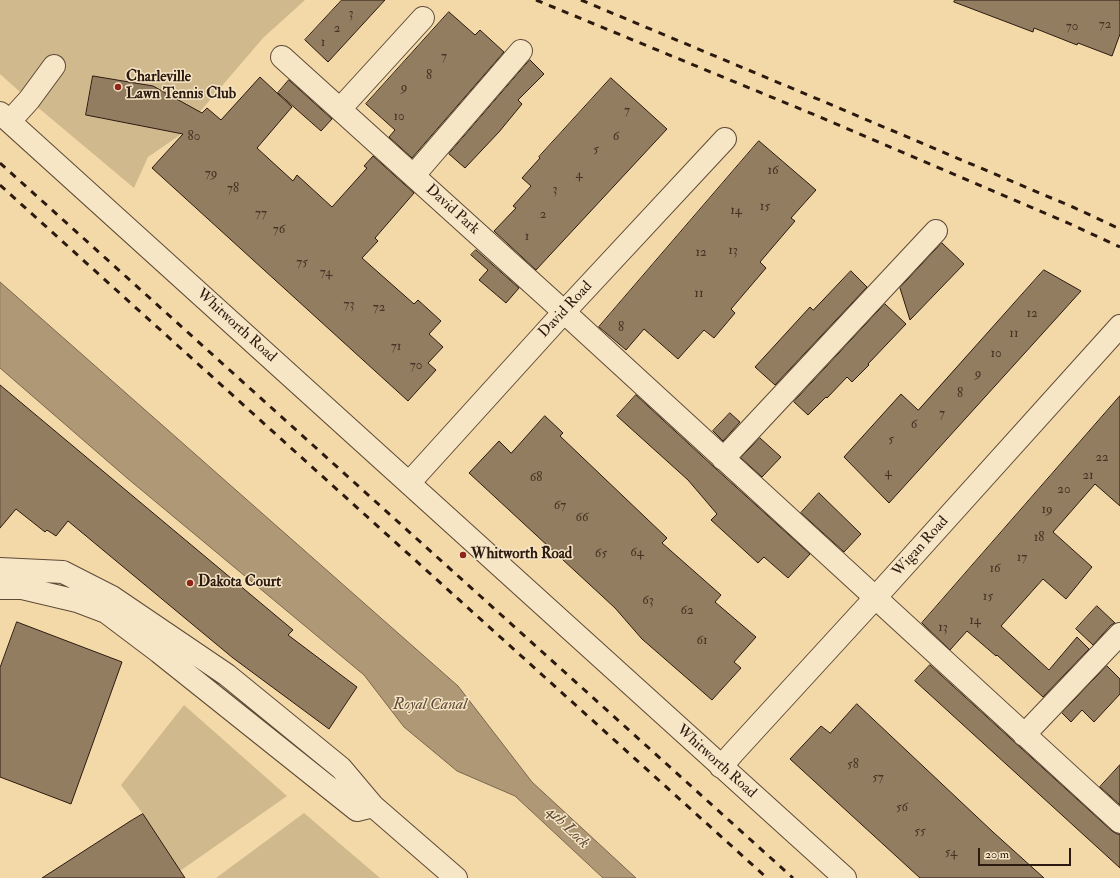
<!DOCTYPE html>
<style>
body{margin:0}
#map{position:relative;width:1120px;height:878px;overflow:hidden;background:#f3d9a8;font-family:"IM FELL Double Pica",serif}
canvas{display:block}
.scale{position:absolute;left:978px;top:848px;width:93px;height:18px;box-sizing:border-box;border:2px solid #2c1a11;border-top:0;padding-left:5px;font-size:12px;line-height:14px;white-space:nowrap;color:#2c1a11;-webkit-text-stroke:3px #f7e6c6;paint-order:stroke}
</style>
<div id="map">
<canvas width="1120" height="878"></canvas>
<div class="scale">20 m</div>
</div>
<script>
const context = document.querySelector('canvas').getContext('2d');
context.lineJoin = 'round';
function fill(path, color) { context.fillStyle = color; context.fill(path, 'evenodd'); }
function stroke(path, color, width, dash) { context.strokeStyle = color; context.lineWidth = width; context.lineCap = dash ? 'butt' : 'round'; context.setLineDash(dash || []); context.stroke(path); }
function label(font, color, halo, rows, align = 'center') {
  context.font = font + ' "IM FELL Double Pica",serif'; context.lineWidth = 3; context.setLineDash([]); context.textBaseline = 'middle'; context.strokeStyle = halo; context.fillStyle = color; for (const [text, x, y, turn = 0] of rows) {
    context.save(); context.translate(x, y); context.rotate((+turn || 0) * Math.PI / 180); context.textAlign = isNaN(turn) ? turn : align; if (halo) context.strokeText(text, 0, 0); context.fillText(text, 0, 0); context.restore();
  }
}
const green = new Path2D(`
 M0,0H305L263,38L180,135L148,157L134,188L29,100L0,74Z
 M184,705L287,796L180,871L143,814L121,785Z
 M304,813L380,878H216Z`);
const water = new Path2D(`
 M0,282L458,686L532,782L636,878H603L515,796L457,771L404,727L364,675L127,478L0,368Z`);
const building = new Path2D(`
 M342,0H385L328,62L305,40Z
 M955,0H1120V34L1112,56L1078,43L1077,45L1034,28L1033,32L954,2Z
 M449,12L475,35L480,30L504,52L412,158L389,137L395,130L366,104Z
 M530,60L544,74L518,100L522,104L499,132L465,168L449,154Z
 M93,76L153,86L202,113L207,108L221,120L260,77L292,107L257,148L293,181L297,175L332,207L367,168L364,166L373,156L414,193L375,238L378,241L362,258L414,304L418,300L441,321L429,334L443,347L428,363L436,370L408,401L152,168L183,134L86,115Z
 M611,78L667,129L536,270L494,231L516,208L513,206L531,186L522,178L540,158L539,157Z
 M289,80L332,119L321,131L278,93Z
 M759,141L816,190L791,218L795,221L760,262L766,268L731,309L735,313L714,338L704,330L678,359L644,329L626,350L599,327Z
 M942,243L964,264L910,320L900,288Z
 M476,250L519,288L506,303L479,280L488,270L471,255Z
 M1044,270L1081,291L889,503L844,457L901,394L918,410Z
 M851,271L867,287L775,385L755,367L810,307L813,310Z
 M885,304L906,324L868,364L869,365L852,382L847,377L827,398L826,397L808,415L794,402Z
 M0,385L293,630L288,635L357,687L329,729L233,658L68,521L56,536L47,530L45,532L16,509L0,528Z
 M636,395L715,468L810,554L788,578L764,557L758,563L711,520L717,514L688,480L617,416Z
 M1120,396V506L1095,484L1053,532L1092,567L1066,599L1043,579L1001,626L1049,670L1077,637L1089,649L1043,697L997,655L996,656L967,631L950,650L922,623Z
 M730,413L740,422L723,441L713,431Z
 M545,416L563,433L560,436L667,538L662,543L721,595L715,602L756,637L734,662L741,668L712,700L642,639L615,608L469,473L499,441L511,453Z
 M760,438L781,457L762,477L741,458Z
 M819,493L861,534L844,552L801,513Z
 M1097,606L1115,623L1111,625L1093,645L1076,629Z
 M17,622L122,662L71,804L0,777V668Z
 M930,665L1112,831L1117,834H1120V868L915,681Z
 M1107,666L1120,679V694L1094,722L1082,710L1071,722L1062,713Z
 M857,704L993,832L1044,878H920L790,759L821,726L830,733Z
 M1120,765V805L1100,787Z
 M143,814L185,878H42L132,820Z`);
const minor = new Path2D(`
 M282,57L552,301L1120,822
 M340,109L423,18
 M0,113L845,878
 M10,121L29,100L54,66
 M414,175L521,51
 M723,459L936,231
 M409,483L564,312L725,139
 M0,569L63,572L112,597L227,675L341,768L373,806L456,878
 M0,588H22L77,601L106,612L159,652L357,810L373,806
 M1024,735L1120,634
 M721,767L733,753L875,598L1120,326`);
const rail = new Path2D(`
 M536,0L815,115L1068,223L1120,247
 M581,0L820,100L1075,208L1120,229
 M0,163L793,878
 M0,185L767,878`);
const markers = [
 [118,87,4,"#8f2418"],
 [463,555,4,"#8f2418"],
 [190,583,4,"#8f2418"]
];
const numberNames = [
 ["3",351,14],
 ["72",1105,25],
 ["70",1072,27],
 ["2",337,29],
 ["1",323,43],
 ["7",444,57],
 ["8",429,76],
 ["9",404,88],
 ["7",627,111],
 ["10",399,117],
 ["80",194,137],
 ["6",616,137],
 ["5",596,150],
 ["16",773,171],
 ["79",211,174],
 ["4",579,175],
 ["78",233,189],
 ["3",555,190],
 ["15",765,207],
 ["14",736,211],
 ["77",261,214],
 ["2",543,215],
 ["76",279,230],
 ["1",527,237],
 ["13",733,251],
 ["12",701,253],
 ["75",302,263],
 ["74",326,273],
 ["11",699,294],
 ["73",349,305],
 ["72",379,308],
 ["12",1032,314],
 ["8",621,328],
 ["11",1014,334],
 ["71",396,347],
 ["10",996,354],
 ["70",416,366],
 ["9",978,374],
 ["8",960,394],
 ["7",942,414],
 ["6",914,425],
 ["5",891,440],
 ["22",1102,458],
 ["4",888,473],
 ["21",1088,476],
 ["68",536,478],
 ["20",1064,490],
 ["67",560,506],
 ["19",1047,510],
 ["66",582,518],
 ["18",1039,538],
 ["64",637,553],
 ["65",601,554],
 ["17",1022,558],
 ["16",995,569],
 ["15",988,597],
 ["63",648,601],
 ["62",687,611],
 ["14",975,621],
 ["13",943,628],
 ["61",702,641],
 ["58",853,765],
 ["57",878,778],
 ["56",902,808],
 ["55",920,832],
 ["54",951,853]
];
const poiNames = [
 ["Charleville",126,78],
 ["Lawn Tennis Club",126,95],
 ["Whitworth Road",471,555],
 ["Dakota Court",198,583]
];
const streetNames = [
 ["David Park",452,210,42],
 ["David Road",566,310,-47],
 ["Whitworth Road",236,326,42],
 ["Wigan Road",921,547,-48],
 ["Whitworth Road",716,762,42]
];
const waterNames = [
 ["Royal Canal",430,706],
 ["4th Lock",567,828,44]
];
fill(green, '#d1b98e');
fill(water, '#af9875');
stroke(water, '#7b664d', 1);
fill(building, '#937d60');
stroke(building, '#2c1a11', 1);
stroke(minor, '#5e4a37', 24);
stroke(minor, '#f7e6c6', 22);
stroke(rail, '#2c1a11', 3, [7, 7]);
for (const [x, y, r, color] of markers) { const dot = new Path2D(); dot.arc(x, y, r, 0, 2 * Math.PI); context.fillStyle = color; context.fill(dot); stroke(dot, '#f7e6c6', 1.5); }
label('13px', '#463325', null, numberNames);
label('bold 15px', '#2c1a11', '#f7e6c6', poiNames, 'left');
label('15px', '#2c1a11', '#f7e6c6', streetNames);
label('italic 16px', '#604c39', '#f7e6c6', waterNames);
</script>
